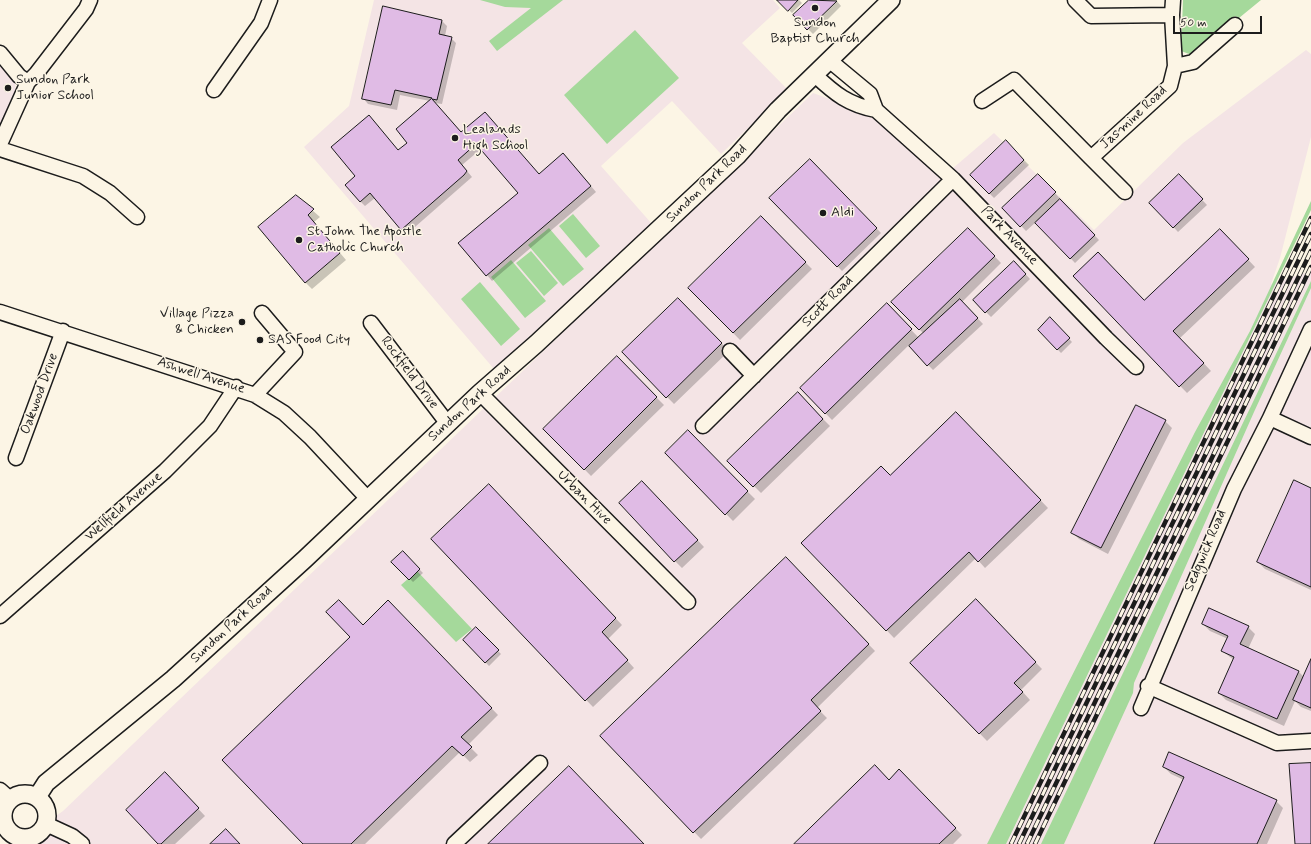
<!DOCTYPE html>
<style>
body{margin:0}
#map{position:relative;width:1311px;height:844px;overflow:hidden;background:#fcf5e5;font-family:Mynerve,sans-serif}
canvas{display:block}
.scale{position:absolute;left:1173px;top:16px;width:89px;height:18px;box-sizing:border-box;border:2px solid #1c1c1c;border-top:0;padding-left:5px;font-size:12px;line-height:14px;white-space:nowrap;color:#1c1c1c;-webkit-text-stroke:3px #fcf5e5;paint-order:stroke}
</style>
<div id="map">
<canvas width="1311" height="844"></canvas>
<div class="scale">50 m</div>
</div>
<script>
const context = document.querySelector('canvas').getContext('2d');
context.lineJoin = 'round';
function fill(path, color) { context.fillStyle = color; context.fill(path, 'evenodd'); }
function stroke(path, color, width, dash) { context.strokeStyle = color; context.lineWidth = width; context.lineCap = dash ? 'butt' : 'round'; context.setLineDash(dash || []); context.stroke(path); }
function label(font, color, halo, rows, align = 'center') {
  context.font = font + ' Mynerve,sans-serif'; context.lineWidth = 3; context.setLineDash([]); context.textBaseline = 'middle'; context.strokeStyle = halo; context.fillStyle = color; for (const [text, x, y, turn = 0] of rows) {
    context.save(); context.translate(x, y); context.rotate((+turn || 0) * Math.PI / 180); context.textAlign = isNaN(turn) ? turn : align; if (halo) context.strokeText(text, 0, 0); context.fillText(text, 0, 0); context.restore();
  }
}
const built = new Path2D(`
 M374,0H773L780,8L742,43L788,90L721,154L672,101L601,166L652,224L494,369L304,147L349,106Z
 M1306,50L1311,54V137L1280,258L1271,284L1311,271V844H16L63,811L813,93L873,115L945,175L994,133L1094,230L1183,143Z
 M0,62L15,79L16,97L2,125L0,124Z`);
const green = new Path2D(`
 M480,0H563L497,51L489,41L531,8L505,7Z
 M1183,0H1261L1239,18L1235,16L1192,55L1181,51Z
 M635,30L679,78L607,144L564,95Z
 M1311,201V210L1006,844H987L1195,432L1250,331Z
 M573,214L600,246L586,258L559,226Z
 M549,228L584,269L563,286L528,245Z
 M531,251L558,283L544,296L516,263Z
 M511,260L546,301L525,318L491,277Z
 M1311,281V288L1254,412L1134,683L1133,693L1064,844H1041Z
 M480,282L520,329L501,346L461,299Z
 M417,571L472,629L456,642L401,585Z`);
const shadow = new Path2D(`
 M779,0H799L802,3L792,13Z
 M810,0H836L841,6L813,34L794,15Z
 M383,7L442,21L447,26L445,36L451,38L456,43L442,104L435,103L461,133L539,175L569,160L596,192L492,281L460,243L519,193L481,149L462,165L472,177L407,234L375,198L365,206L360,201L408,143L430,101L400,95L397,110L368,104L363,98Z
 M1006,142L1029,165L994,198L971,175Z
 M810,160L881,233L842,271L771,198Z
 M1038,175L1099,240L1075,263L1036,222L1026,231L1004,208Z
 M1179,176L1207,205L1178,232L1151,203Z
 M296,196L320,217L314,222L346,260L312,289L305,282Z
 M761,218L812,269L740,340L689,288Z
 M968,229L1001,263L962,302L983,324L933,370L909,345L832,420L801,388L887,305L919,338L924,334L893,302Z
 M1227,237L1255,267L1180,338L1211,371L1187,393L1074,276L1144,301Z
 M1019,267L1030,279L991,317L974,300Z
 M678,299L729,351L674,404L623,352Z
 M1050,319L1072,342L1061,353L1039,330Z
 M617,358L664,405L591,476L545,429Z
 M798,394L830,426L761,493L729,461Z
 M956,413L1048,508L985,568L976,558L894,638L803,543L890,476Z
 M1165,421L1172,428L1108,554L1079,539L1072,532Z
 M688,432L755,499L733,521L666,453Z
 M649,489L704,547L682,568L675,561Z
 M1311,489V590L1265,569L1258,562Z
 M496,492L622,625L608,639L634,668L593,707L432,539Z
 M403,553L423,573L413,582L393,562Z
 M793,566L875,651L817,708L827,718L701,839L602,736Z
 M388,601L498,715L468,745L478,755L470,762L460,752L365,844H305L363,626Z
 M976,601L1042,669L1021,690L1030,700L987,741L912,663Z
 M1203,624L1248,627L1255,634L1248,649L1298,671L1304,677L1311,662V711L1301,707L1295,701L1284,726L1226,700L1219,693L1234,660L1222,651L1228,639L1210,631Z
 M476,628L501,654L489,666L464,640Z
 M1164,767L1276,801L1283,808L1267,844H1155L1184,780L1171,774Z
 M899,771L962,835L953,844H795L889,781Z
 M172,781L205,816L175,844H160Z`);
const building = new Path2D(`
 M777,0H798L788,11Z
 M809,0L837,1L807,30L793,15Z
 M383,6L442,20L439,34L452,37L437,100L432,99L461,132L485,112L539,174L563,153L591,186L486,276L458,243L518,193L476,144L458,160L467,171L464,175L401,230L370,193L360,202L345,185L355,176L331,147L369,115L398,150L407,143L396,129L432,98L395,90L391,105L362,99Z
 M1006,140L1024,160L989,194L970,175Z
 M810,159L877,228L837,267L769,198Z
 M1038,174L1056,192L1020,227L1002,208Z
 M1179,174L1203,199L1173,228L1149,203Z
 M296,195L314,209L308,215L340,253L305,283L258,227Z
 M1060,199L1095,235L1070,259L1035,223Z
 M761,216L806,262L733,333L688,288Z
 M968,228L995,256L919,330L891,302Z
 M1220,229L1249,259L1173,331L1204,363L1179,387L1073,276L1098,252L1144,300Z
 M1014,261L1026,274L985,313L973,300Z
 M678,298L722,343L666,398L622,352Z
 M960,299L978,318L927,366L909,346Z
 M887,303L912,329L825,414L800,388Z
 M1050,317L1070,338L1057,350L1038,330Z
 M617,356L657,397L584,470L543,429Z
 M798,392L823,419L753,487L727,461Z
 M1136,405L1166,420L1101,548L1071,533Z
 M956,412L1041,500L978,562L969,552L886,631L801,543L881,466L890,475Z
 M688,430L748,491L725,515L665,453Z
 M1294,480L1311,488V587L1257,562Z
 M642,481L698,540L674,562L619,503Z
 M489,484L616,618L602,632L628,660L585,701L431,539Z
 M403,551L420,569L409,580L391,562Z
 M786,557L869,644L811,700L821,711L693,833L600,736Z
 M976,599L1036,662L1014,683L1023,692L979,734L910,663Z
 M339,600L363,625L388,600L492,708L461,737L472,747L463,756L452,746L351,844H303L222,760L350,637L326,612Z
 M1209,608L1249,626L1240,644L1299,671L1277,719L1218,693L1234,657L1221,651L1228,636L1202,624Z
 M476,627L499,650L485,663L463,640Z
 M1311,659V708L1293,700Z
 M1169,752L1277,800L1257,844H1154L1184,777L1163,767Z
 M1311,763V844H1295L1289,764Z
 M875,765L889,780L899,769L956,828L939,844H794Z
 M569,766L644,844H488Z
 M165,772L199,808L161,844H158L126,810Z
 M226,829L240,844H210Z`);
const minor = new Path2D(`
 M1075,0L1091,16L1172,15
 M0,53L19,76L28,82
 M829,60L870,94L876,110L953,179L1106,338L1136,367
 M1175,66L1193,62L1235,25
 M815,75C835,94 849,105 876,110
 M214,90L261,23L270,0
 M982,101L1014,80L1091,158L1170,86L1175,66L1172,15L1173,0
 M0,144L28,82L36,74L86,9L90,0
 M0,149L83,176L110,193L137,217
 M1091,158L1125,192
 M0,312L255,395L284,413L310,437L368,499
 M371,323L448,424
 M1311,329L1270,418L1311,437
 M730,351L754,376
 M480,393L688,602
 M255,395L295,352L262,313
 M703,426L953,179
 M16,458L63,331
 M0,616L165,471L210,426L236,387
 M1148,686L1277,743L1311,741
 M1141,708L1234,489L1270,418
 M0,790L10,799
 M46,824L72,836L82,844
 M454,844L540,763`);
const tertiary = new Path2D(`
 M3 816a22 22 0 1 1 44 0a22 22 0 1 1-44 0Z
 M37,797L46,783L173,679L305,559L480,393L536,344L737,156L778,110L891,0`);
const rail = new Path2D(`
 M1011,844L1311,218
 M1019,844L1311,234
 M1027,844L1311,251
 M1035,844L1311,267`);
const markers = [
 [815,8,4,"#1c1c1c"],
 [8,88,4,"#1c1c1c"],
 [455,138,4,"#1c1c1c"],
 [823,213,4,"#1c1c1c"],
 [299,240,4,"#1c1c1c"],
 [242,322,4,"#1c1c1c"],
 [260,340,4,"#1c1c1c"]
];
const poiNames = [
 ["Sundon",815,23,"center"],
 ["Baptist Church",815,39,"center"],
 ["Sundon Park",16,80],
 ["Junior School",16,96],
 ["Lealands",463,130],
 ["High School",463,146],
 ["Aldi",831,213],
 ["St John The Apostle",307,232],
 ["Catholic Church",307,248],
 ["Village Pizza",234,314,"right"],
 ["& Chicken",234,330,"right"],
 ["SAS Food City",268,340]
];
const streetNames = [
 ["Jasmine Road",1134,118,-43],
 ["Sundon Park Road",707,184,-44],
 ["Park Avenue",1009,236,46],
 ["Scott Road",828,302,-45],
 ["Rockfield Drive",409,373,53],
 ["Ashwell Avenue",201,376,18],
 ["Oakwood Drive",40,394,-70],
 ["Sundon Park Road",470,404,-42],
 ["Urban Hive",584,498,45],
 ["Wellfield Avenue",124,507,-41],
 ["Sedgwick Road",1206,551,-67],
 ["Sundon Park Road",232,625,-43]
];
fill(built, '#f4e4e5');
fill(green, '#a5d99b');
fill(shadow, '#0003');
fill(building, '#e0bbe5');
stroke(building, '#1c1c1c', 1);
stroke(minor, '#1c1c1c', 17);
stroke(tertiary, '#1c1c1c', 20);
stroke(minor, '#fcf5e5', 14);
stroke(tertiary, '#fcf5e5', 17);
stroke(rail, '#1c1c1c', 4.5);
stroke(rail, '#fcf5e5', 3, [9]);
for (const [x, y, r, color] of markers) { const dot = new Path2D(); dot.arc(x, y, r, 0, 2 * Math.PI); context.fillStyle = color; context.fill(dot); stroke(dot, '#fcf5e5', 1.5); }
label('14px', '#1c1c1c', '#fcf5e5', poiNames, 'left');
label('14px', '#1c1c1c', '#fcf5e5', streetNames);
</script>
